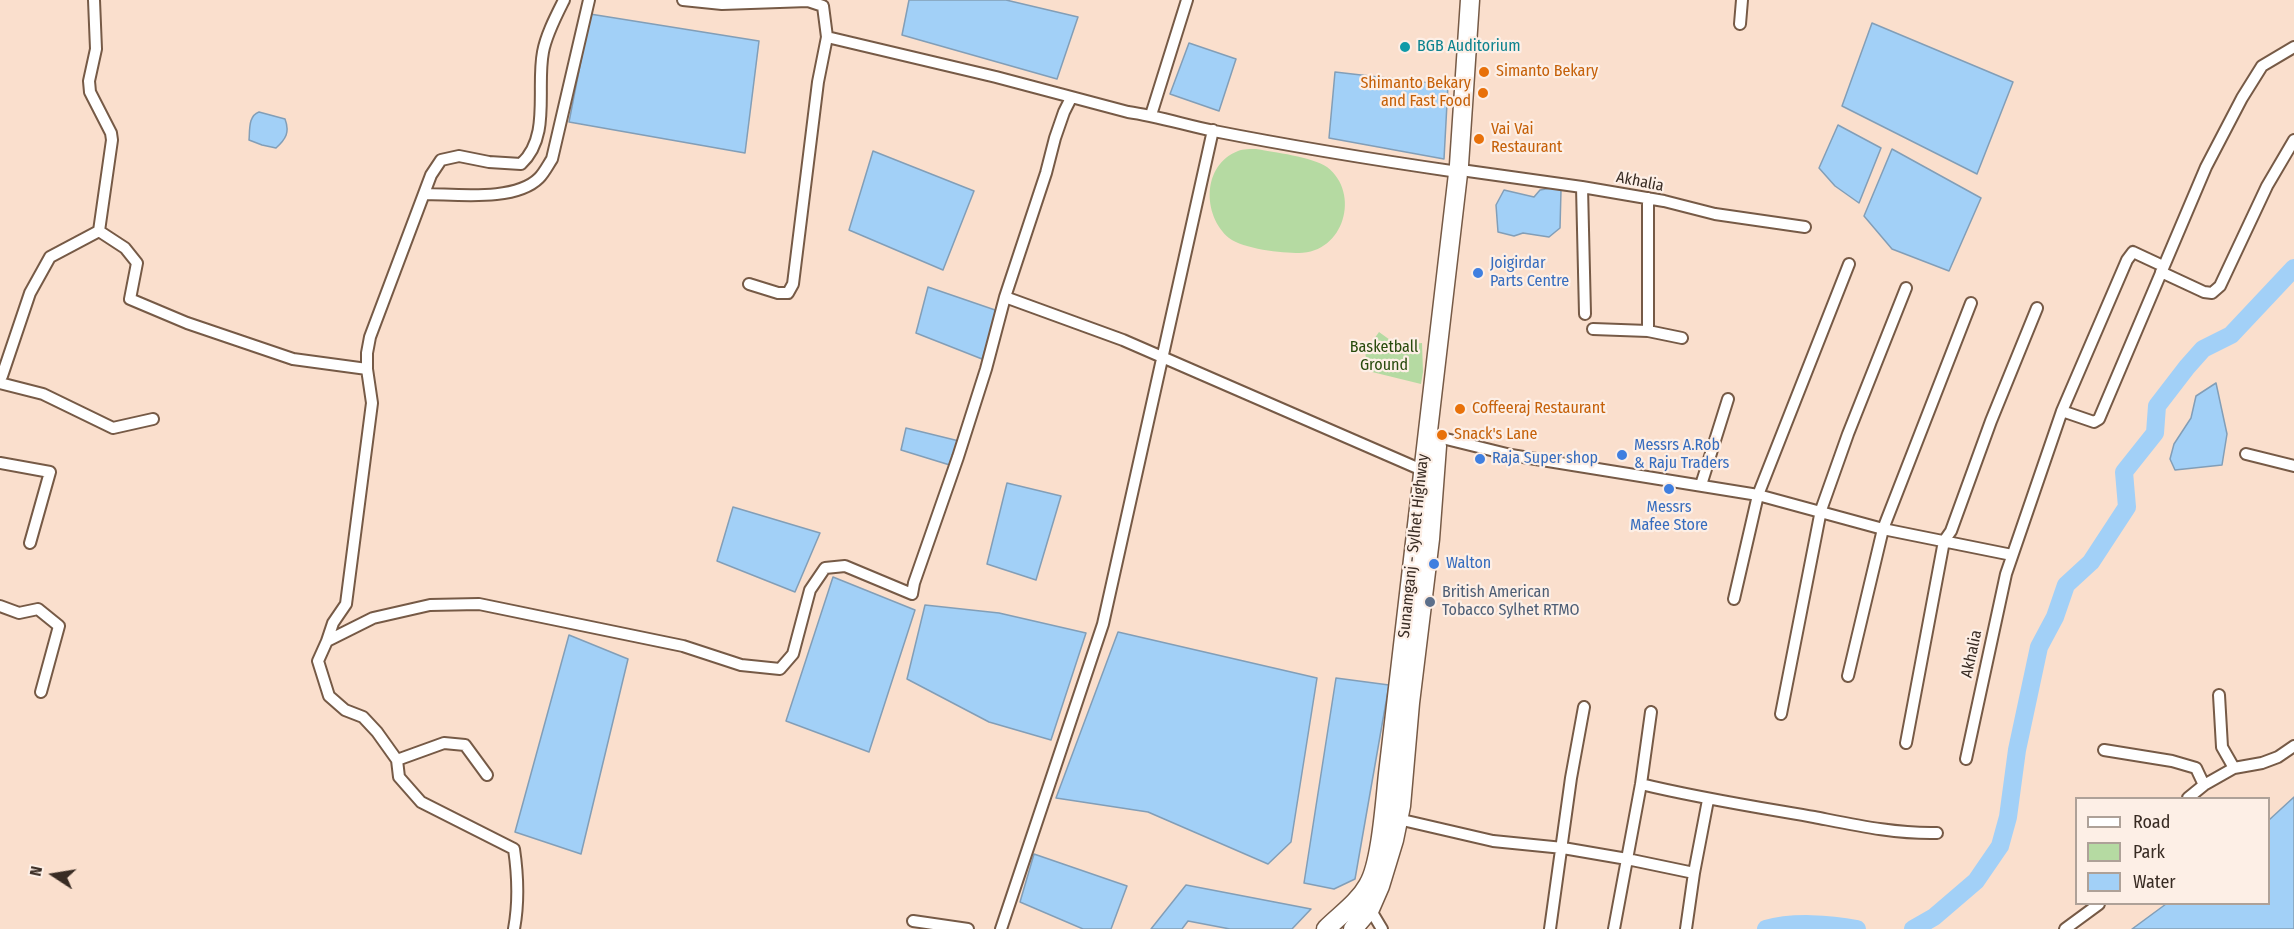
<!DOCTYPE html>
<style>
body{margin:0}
#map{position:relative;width:2294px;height:929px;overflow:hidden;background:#fadfcd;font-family:"Fira Sans Condensed",sans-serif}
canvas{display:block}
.legend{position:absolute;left:2075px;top:797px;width:195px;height:108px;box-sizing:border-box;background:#fdefe6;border:2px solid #aea198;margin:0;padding:8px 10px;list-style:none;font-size:18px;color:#382b23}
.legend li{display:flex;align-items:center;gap:12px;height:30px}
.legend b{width:30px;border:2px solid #aea198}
.north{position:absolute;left:24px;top:845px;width:60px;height:60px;-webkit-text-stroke:4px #fdefe6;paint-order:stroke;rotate:282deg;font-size:16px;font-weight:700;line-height:24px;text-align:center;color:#382b23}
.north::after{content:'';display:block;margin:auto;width:21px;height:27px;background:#382b23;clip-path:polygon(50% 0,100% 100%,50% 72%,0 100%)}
</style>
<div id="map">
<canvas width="2294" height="929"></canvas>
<ul class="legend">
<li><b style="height:8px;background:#fff"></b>Road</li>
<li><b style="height:16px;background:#b5daa2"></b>Park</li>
<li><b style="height:16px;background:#a2d0f7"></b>Water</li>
</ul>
<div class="north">N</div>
</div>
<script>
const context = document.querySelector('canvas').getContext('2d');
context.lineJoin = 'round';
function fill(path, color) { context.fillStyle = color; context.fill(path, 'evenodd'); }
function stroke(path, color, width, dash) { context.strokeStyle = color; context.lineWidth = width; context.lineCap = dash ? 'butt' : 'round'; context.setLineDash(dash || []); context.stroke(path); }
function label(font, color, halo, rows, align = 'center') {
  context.font = font + ' "Fira Sans Condensed",sans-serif'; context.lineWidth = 4.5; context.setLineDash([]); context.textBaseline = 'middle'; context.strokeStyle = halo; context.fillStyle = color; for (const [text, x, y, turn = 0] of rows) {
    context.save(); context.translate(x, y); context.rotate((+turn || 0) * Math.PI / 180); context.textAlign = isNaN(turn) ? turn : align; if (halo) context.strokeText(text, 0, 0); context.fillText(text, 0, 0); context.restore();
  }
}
const green = new Path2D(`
 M1256,149C1273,152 1313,157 1327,167C1361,193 1344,253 1299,253C1282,253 1243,249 1229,238C1202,215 1202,165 1238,151C1243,149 1251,149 1256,149Z
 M1379,332L1397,345L1422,343L1423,372L1421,384L1368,371L1365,352Z`);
const water = new Path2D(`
 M909,0H1006L1078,17L1057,79L902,35Z
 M590,14L759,41L745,153L569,122Z
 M1872,23L2013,82L1977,174L1842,106Z
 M1189,43L1236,59L1219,111L1170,94Z
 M1335,72L1448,85L1444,159L1329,138Z
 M259,112L285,119C290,132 286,139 276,148L262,145L249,140C250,130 248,116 259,112Z
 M1838,125L1881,148L1859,203L1835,186L1819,168Z
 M1892,149L1981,198L1949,271L1892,249L1864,216Z
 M873,151L974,191L943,270L849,230Z
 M1551,188L1561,190L1560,228L1549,237L1523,233L1514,236L1498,232L1496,205L1504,190L1534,197L1540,190Z
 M928,287L998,311L982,359L916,333Z
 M2216,383L2227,434L2222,465L2175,470L2170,459L2174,444L2191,418L2196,396Z
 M906,428L959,441L953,466L901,450Z
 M1007,483L1061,496L1036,580L987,564Z
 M733,507L820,533L795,592L717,561Z
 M833,577L915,610L869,752L786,721Z
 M925,605L999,613L1086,633L1051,740L989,722L907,679Z
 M1118,632L1317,678L1291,842L1268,864L1148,812L1056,798Z
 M569,635L628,659L581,854L515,832Z
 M1336,678L1389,685L1355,879L1334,889L1304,883Z
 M2294,797V929H2132L2166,904H2268L2269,820Z
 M1034,854L1127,886L1111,929H1083L1020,902Z
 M1186,885L1311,909L1292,929H1230L1188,921L1182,929H1151Z`);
const river = new Path2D(`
 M1766,929C1793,921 1830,924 1857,929
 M1913,929L1934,917L1976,881L2000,846L2008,817L2017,750L2039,647L2055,617L2066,585L2091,562L2127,507L2124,472L2155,433L2157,406L2187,367L2203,349L2231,335L2294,268`);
const minor = new Path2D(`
 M94,0L96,49L89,81L90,92L111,133L112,140L99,231L125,248L137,263L130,299L187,323L293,359L367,369V353L370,337L431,175L441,160L459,156L489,162L521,164C551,137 536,88 543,52C546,35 556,16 564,0
 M683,0L722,4L808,1L823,6L827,37L996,77L1128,112C1157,116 1185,125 1214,131C1295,147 1376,160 1458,172
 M1740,24L1742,0
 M1151,115L1187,0
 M1468,171L1582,187L1664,201L1715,214L1805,227
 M1582,187L1585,314
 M424,194C456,194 515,202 539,178C544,173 548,165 552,159L589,0
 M1648,198V331
 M2161,272L2204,292L2212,293L2220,286L2267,186L2294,140
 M749,284L778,293H788L793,284L818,82L827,37
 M1005,297L1123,340L1422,470
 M1593,329L1648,331L1682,338
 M0,376H2L30,293L50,257L99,231
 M0,383L43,394L113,428L153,419
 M2062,411L2094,422L2099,419L2206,167L2242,98L2262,66L2294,47
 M1438,437L1511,455L1758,495L1883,529L2012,555
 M2246,454L2294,466
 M0,463L50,472L30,543
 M1701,485L1728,399
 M1734,599L1758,495L1849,264
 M0,606L19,613L38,609L59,626L41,692
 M327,641L333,623L346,604L372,403L367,369
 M1848,676L1883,529L1971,303
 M2219,695L2222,747L2234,768
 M1781,714L1821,510L1848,434L1906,288
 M1906,743L1944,541L1951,531L1991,421L2037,308
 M2104,750L2172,761L2196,768L2204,785
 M1966,759L2006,574L2062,411L2127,260L2133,252L2163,266
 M397,760L399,777L421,802L514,849C518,876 519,902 514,929
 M487,775L465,745L444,743L397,760L377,732L363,717L345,710L329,696L318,661L327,641L373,618L430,605L479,604L683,646L741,665L780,669L793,654L810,590L825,568L845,566L912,594L914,583L958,457L986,369L1005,297L1046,173L1055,138L1064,112L1071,98
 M1641,784C1698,798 1756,807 1814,817C1855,825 1895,834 1937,833
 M2188,798L2204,785L2234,768L2262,763L2278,757L2294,746
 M1398,819L1493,841L1563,848L1627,859L1694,873
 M1370,909L1382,929
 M913,921L968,929
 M1001,929L1103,624L1213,130
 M1550,929L1571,778L1584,707
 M1614,929L1641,784L1651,712
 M1686,929L1694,873L1708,800
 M2065,929L2099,904`);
const primary = new Path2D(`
 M1326,929C1340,915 1358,903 1368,885C1381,864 1385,801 1388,774L1459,165L1470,0
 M1353,929L1370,909L1380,886L1394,840L1401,806L1410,703L1430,539L1437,446`);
const markers = [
 [1405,47,6,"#0f9aa8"],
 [1484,72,6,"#e8710a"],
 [1483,93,6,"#e8710a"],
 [1479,139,6,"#e8710a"],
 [1478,273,6,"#3f7fe0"],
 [1460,409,6,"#e8710a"],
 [1442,435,6,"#e8710a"],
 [1622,455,6,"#3f7fe0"],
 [1480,459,6,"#3f7fe0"],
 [1669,489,6,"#3f7fe0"],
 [1434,564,6,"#3f7fe0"],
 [1430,602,6,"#5c6f8a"]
];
const cultureNames = [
 ["BGB Auditorium",1417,47]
];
const foodNames = [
 ["Simanto Bekary",1496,72],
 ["Shimanto Bekary",1471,84,"right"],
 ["and Fast Food",1471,102,"right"],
 ["Vai Vai",1491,130],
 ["Restaurant",1491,148],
 ["Coffeeraj Restaurant",1472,409],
 ["Snack's Lane",1454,435]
];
const streetNames = [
 ["Akhalia",1640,182,11],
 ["Sunamganj - Sylhet Highway",1414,546,-84],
 ["Akhalia",1972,654,-78]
];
const shopNames = [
 ["Joigirdar",1490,264],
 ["Parts Centre",1490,282],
 ["Messrs A.Rob",1634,446],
 ["& Raju Traders",1634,464],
 ["Raja Super shop",1492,459],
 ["Messrs",1669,508,"center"],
 ["Mafee Store",1669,526,"center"],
 ["Walton",1446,564]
];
const parkNames = [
 ["Basketball",1384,348],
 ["Ground",1384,366]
];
const serviceNames = [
 ["British American",1442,593],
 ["Tobacco Sylhet RTMO",1442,611]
];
fill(green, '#b5daa2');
fill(water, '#a2d0f7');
stroke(water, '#829eb7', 1.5);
stroke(river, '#a2d0f7', 18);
stroke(minor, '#765a46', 14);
stroke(primary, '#765a46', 21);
stroke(minor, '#fff', 10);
stroke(primary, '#fff', 18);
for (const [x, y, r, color] of markers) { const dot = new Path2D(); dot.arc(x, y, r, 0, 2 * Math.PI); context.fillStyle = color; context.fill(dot); stroke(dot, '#fdefe6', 2); }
label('16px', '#0d838f', '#fdefe6', cultureNames, 'left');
label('16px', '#c56008', '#fdefe6', foodNames, 'left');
label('16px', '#382b23', '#fdefe6', streetNames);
label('16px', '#366cbe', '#fdefe6', shopNames, 'left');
label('16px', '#284b0d', '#fdefe6', parkNames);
label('16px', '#4e5e75', '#fdefe6', serviceNames, 'left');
</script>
